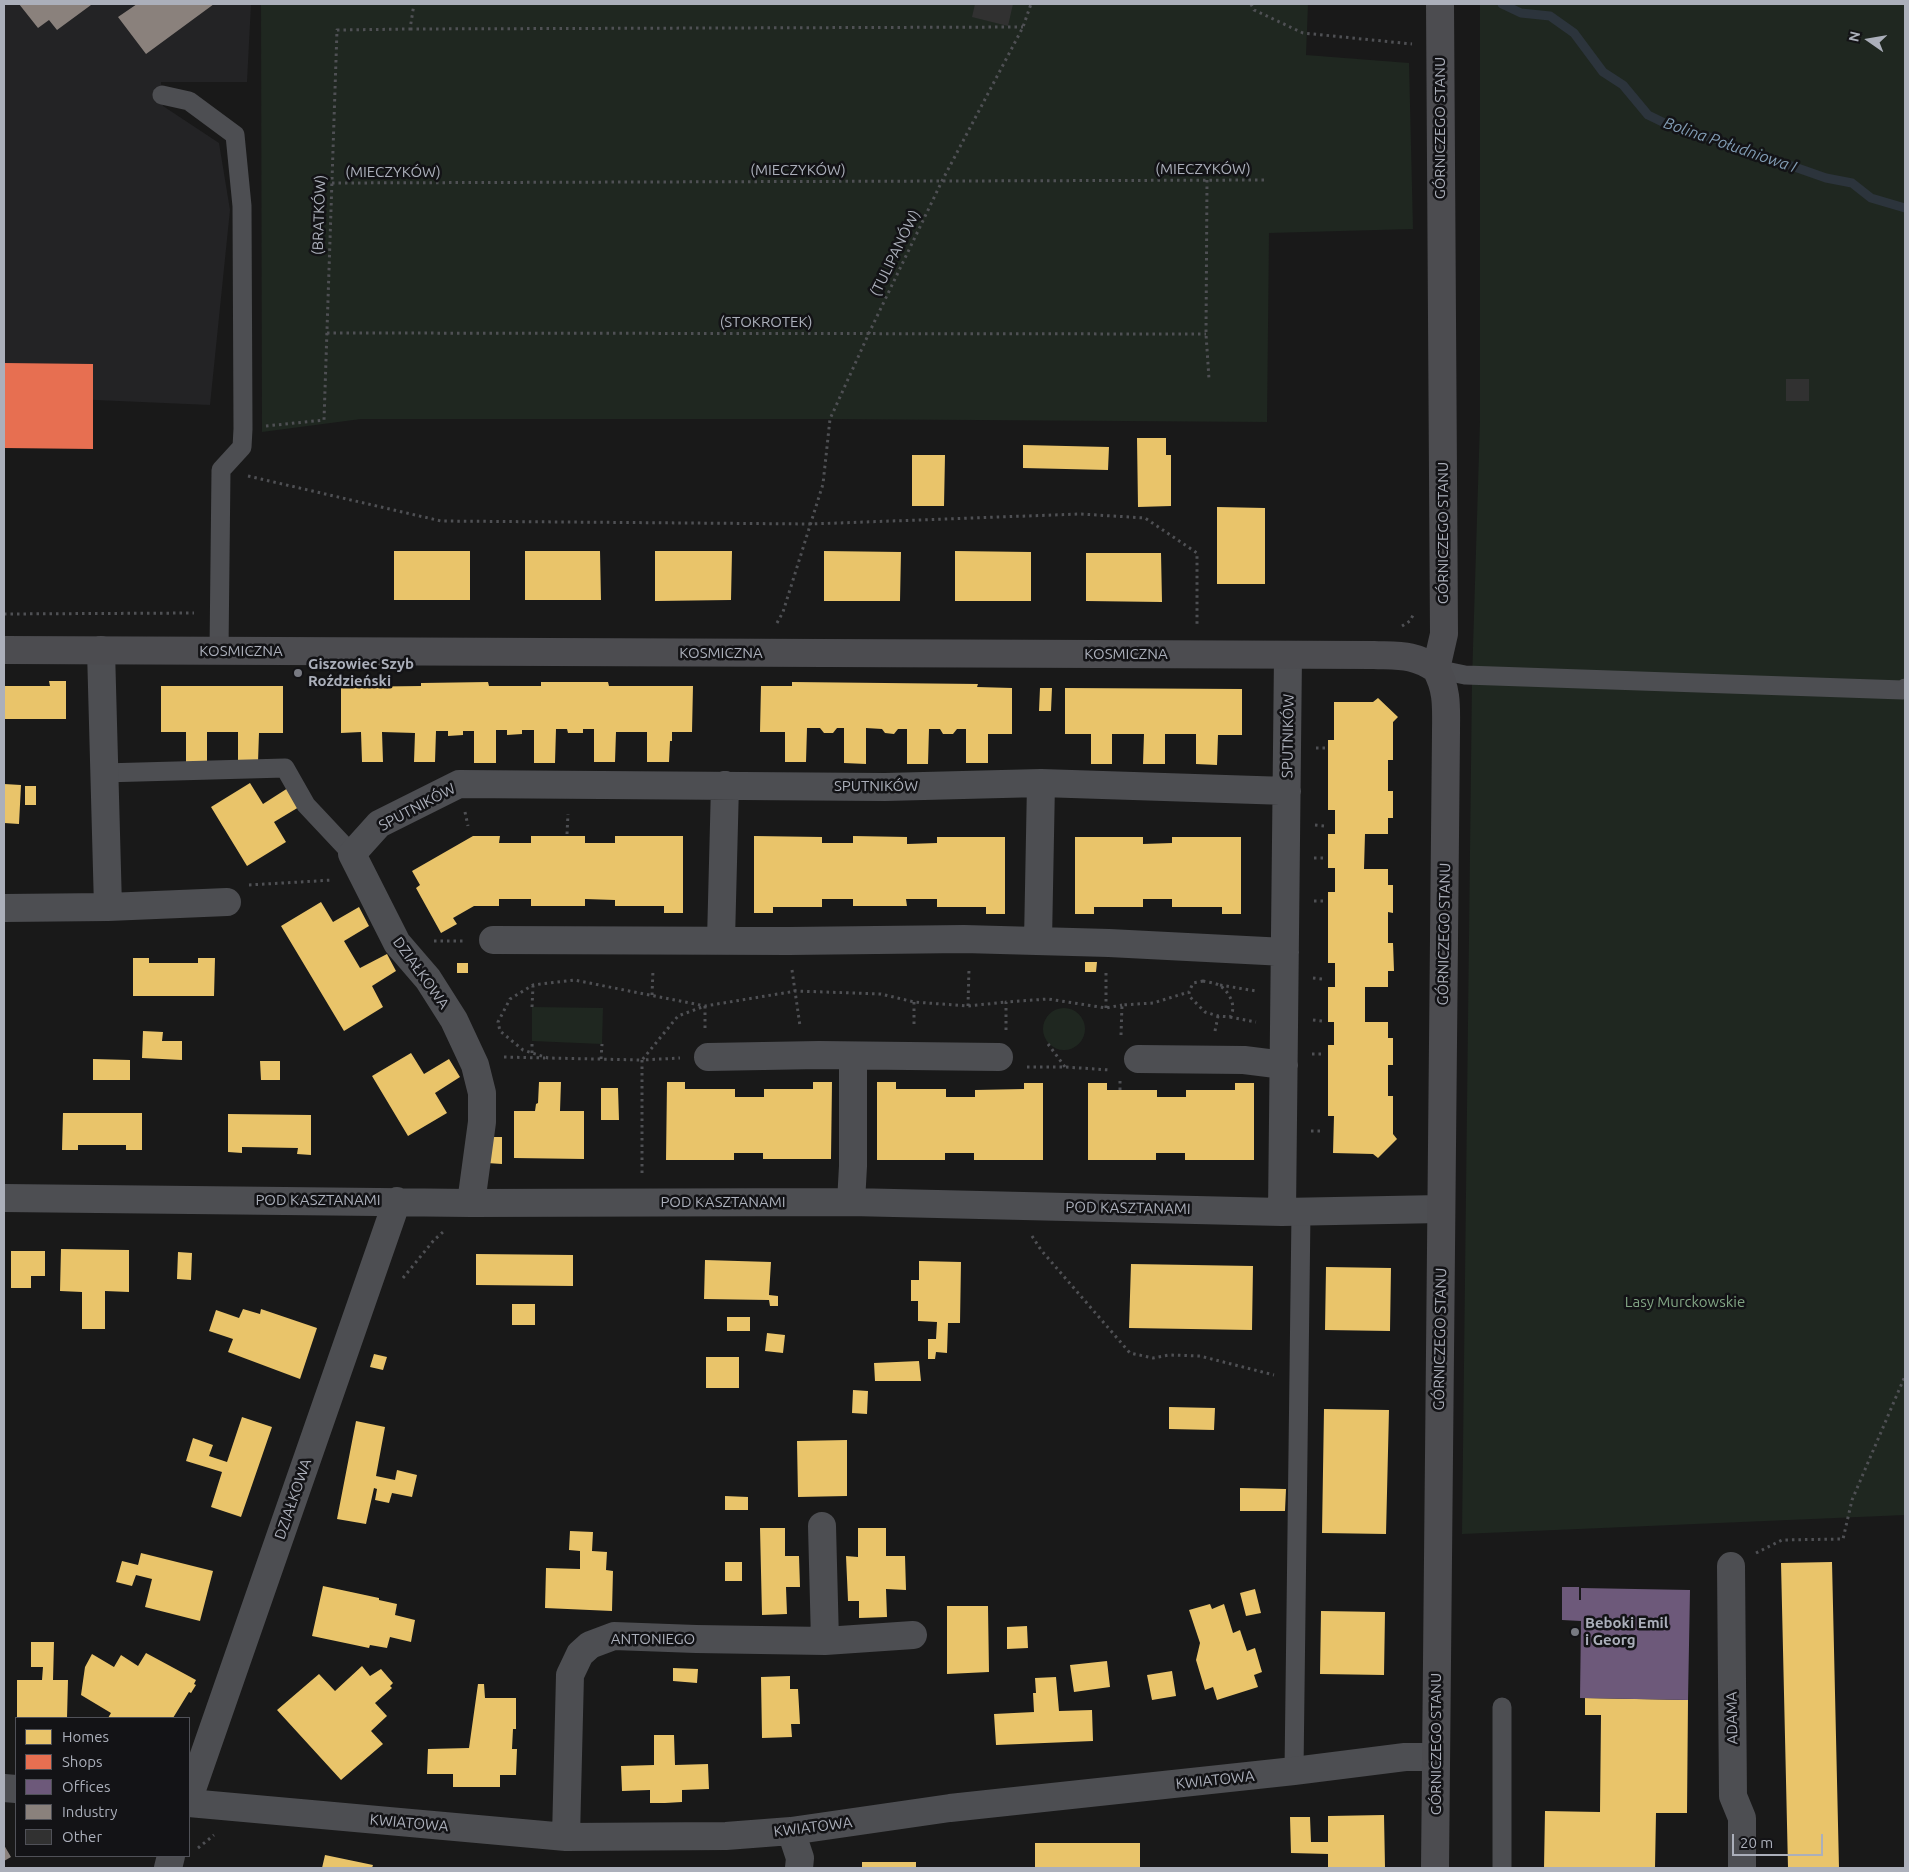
<!DOCTYPE html>
<meta charset="utf-8">
<style>
body{margin:0}
#map{position:relative;width:1909px;height:1872px;overflow:hidden;background:#191919;font-family:Ubuntu,sans-serif}
canvas{display:block}
.frame{position:absolute;inset:0;border:5px solid #abafba;pointer-events:none}
.legend{position:absolute;left:15px;top:1717px;width:175px;height:140px;box-sizing:border-box;background:#131316;border:1px solid #505158;margin:0;padding:6px 9px;list-style:none;font-size:15px;color:#abafba}
.legend li{display:flex;align-items:center;gap:10px;height:25px}
.legend b{width:25px;border:1px solid #505158}
.north{position:absolute;left:1844px;top:15px;width:50px;height:50px;-webkit-text-stroke:4px #131316;paint-order:stroke;rotate:283deg;font-size:14px;font-weight:700;line-height:20px;text-align:center;color:#abafba}
.north::after{content:'';display:block;margin:auto;width:18px;height:22px;background:#abafba;clip-path:polygon(50% 0,100% 100%,50% 72%,0 100%)}
.scale{position:absolute;left:1732px;top:1834px;width:91px;height:22px;box-sizing:border-box;border:2px solid #abafba;border-top:0;padding-left:6px;font-size:15px;line-height:18px;white-space:nowrap;color:#abafba;-webkit-text-stroke:4px #131316;paint-order:stroke}
</style>
<div id="map">
<canvas width="1909" height="1872"></canvas>
<div class="frame"></div>
<ul class="legend">
<li><b style="height:14px;background:#e9c46a"></b>Homes</li>
<li><b style="height:14px;background:#e76f51"></b>Shops</li>
<li><b style="height:14px;background:#6d597a"></b>Offices</li>
<li><b style="height:14px;background:#8a817c"></b>Industry</li>
<li><b style="height:14px;background:#313131"></b>Other</li>
</ul>
<div class="north">N</div>
<div class="scale">20 m</div>
</div>
<script>
const context = document.querySelector('canvas').getContext('2d');
context.lineJoin = 'round';
function fill(path, color) { context.fillStyle = color; context.fill(path, 'evenodd'); }
function stroke(path, color, width, dash) { context.strokeStyle = color; context.lineWidth = width; context.lineCap = dash ? 'butt' : 'round'; context.setLineDash(dash || []); context.stroke(path); }
function label(font, color, halo, rows, align = 'center') {
  context.font = font + ' Ubuntu,sans-serif'; context.lineWidth = 5; context.setLineDash([]); context.textBaseline = 'middle'; context.strokeStyle = halo; context.fillStyle = color; for (const [text, x, y, turn = 0] of rows) {
    context.save(); context.translate(x, y); context.rotate((+turn || 0) * Math.PI / 180); context.textAlign = isNaN(turn) ? turn : align; if (halo) context.strokeText(text, 0, 0); context.fillText(text, 0, 0); context.restore();
  }
}
const built = new Path2D(`
 M4,4H251L247,82H161L163,106L219,143L230,210L210,405L4,396Z`);
const green = new Path2D(`
 M261,4H1308L1306,55L1409,63L1413,229L1269,233L1267,422L830,419H361L262,432Z
 M1480,4H1905V1515L1462,1534L1472,680L1480,421Z
 M532,1007L603,1008L602,1044L532,1041Z
 M1043 1029a21 21 0 1 1 42 0a21 21 0 1 1-42 0Z`);
const homes = new Path2D(`
 M1137,438H1166V455H1171V506L1138,507Z
 M1023,445L1109,447L1108,470L1023,468Z
 M912,455H945L944,506H912Z
 M1217,507L1265,508V584H1217Z
 M394,551H470V600H394Z
 M525,551H600L601,600H525Z
 M655,551H732L731,600L655,601Z
 M824,551L901,552L900,601H824Z
 M955,551L1031,552V601H955Z
 M1086,553H1161L1162,602L1086,601Z
 M49,681H66V719H4V686H50Z
 M488,682L489,686H541V682H608L609,686H693L692,732H672V741H670L669,762H647V732H616L615,762H594V729H583V733H568L567,729H556L555,763H534V730H522V734L507,735V730H496V763H474V731H463V735L448,736V731H436L435,762H414L415,733L382,732L383,762H362L361,732L341,733V687L421,686V683Z
 M792,682L978,684L977,687L1012,688V734H988V763H966V729H957L953,734H943L940,729H929L928,764H907V729H898L894,734L885,733L882,729L866,728V764L844,763V728H837L833,733H824L820,728H807L806,762H785V732H760L761,686H792Z
 M161,686H283V733H259L258,762H238V732H207V762H186V732H161Z
 M1040,688H1052L1051,711H1039Z
 M1065,688L1242,689V735H1218L1217,765L1196,764V734H1165V764H1143L1144,734H1112V764H1091V734H1065Z
 M1378,698L1398,717L1393,722V760H1388V791H1393V818H1388V834H1365L1364,869H1388V885H1393V913L1388,912V943H1393L1394,971H1388V987H1365V1022H1388V1038H1393V1065H1388V1096H1393V1134L1397,1139L1378,1158L1373,1154L1333,1153L1334,1116H1328V1045H1334V1022H1328V987H1335V963H1328V892H1335V868H1328V834H1335V810H1328V740H1334V702H1373Z
 M250,783L263,804L288,788L299,807L274,822L286,842L247,866L211,807Z
 M4,784L21,785L19,824L4,823Z
 M25,786H36V805H25Z
 M473,836H500L499,843H531V836H585V843H615V836H683V913H664V906H615V900L585,899V906H531V899H499V906H474L453,918L457,924L441,933L416,888L420,885L412,871Z
 M754,836L822,837V843H853V836L907,837V844L937,843V837H1005V914H986V907H937V899H906L907,906H853V899H822V907H773V913H754Z
 M1075,837H1143V844L1172,843V837H1241V914H1222V907H1172V899H1143V907H1094V914H1075Z
 M321,902L333,922L359,907L369,926L344,941L360,968L387,954L396,971L372,986L383,1007L344,1031L281,926Z
 M133,958H149V963H198V958H215L214,996H133Z
 M1085,962H1097L1096,972H1085Z
 M457,963H468V973H457Z
 M143,1031L163,1032L162,1041H182V1060L142,1058Z
 M411,1053L424,1074L449,1059L460,1077L435,1093L447,1113L408,1136L372,1076Z
 M93,1059L130,1060V1080H93Z
 M260,1061H280V1080H261Z
 M539,1082H561L560,1111H584V1159L514,1158V1111H535L536,1104L538,1103Z
 M667,1082H685V1089H735V1097H764V1089H813V1082H832L831,1159H763V1153H734V1160H666Z
 M877,1082H896V1089H946V1097H975V1090L1024,1089V1083H1043V1160H974V1153H945V1160H877Z
 M1088,1083H1107V1090H1157V1097H1186V1090H1235V1083H1254V1160H1185V1153H1156V1160H1088Z
 M601,1088H618L619,1120H601Z
 M63,1113H142V1150H126V1145H78V1150H62Z
 M228,1114L311,1115V1155L297,1154L298,1148L242,1147V1153L228,1152Z
 M488,1137H502V1164L487,1163Z
 M61,1249L129,1250V1292L105,1291V1329H82V1292L60,1291Z
 M11,1251H45V1276H31V1288H11Z
 M178,1252L192,1253L191,1280L177,1279Z
 M476,1254L573,1255V1286L476,1285Z
 M705,1260L771,1262L769,1295L778,1296V1306H770L769,1300L704,1299Z
 M919,1261L961,1262L960,1323H948L947,1353L936,1352L935,1359H928V1339H936L937,1322L918,1321V1301H911V1280H919Z
 M1131,1264L1253,1266L1252,1330L1129,1328Z
 M1326,1267L1391,1268L1390,1331L1325,1330Z
 M512,1304H535V1325H512Z
 M243,1309L260,1314L261,1309L317,1328L300,1379L228,1352L233,1339L209,1331L216,1310L239,1318Z
 M727,1317H750V1331H727Z
 M767,1333L785,1335L783,1353L765,1351Z
 M374,1354L387,1357L383,1370L370,1367Z
 M706,1357H739V1388H706Z
 M919,1361L921,1381H875L874,1363Z
 M853,1390L868,1391L867,1414L852,1413Z
 M1169,1407L1215,1408L1214,1430L1169,1429Z
 M1324,1409L1389,1410L1386,1534L1322,1533Z
 M242,1417L272,1427L241,1517L211,1507L222,1472L186,1461L193,1438L213,1445L209,1456L227,1462Z
 M356,1421L385,1427L376,1476L395,1480L397,1470L417,1475L412,1497L392,1493L389,1503L375,1500L377,1489L374,1488L366,1524L337,1519Z
 M847,1440V1496L798,1497L797,1441Z
 M1240,1488L1286,1489L1285,1511H1240Z
 M725,1496L748,1497V1510H725Z
 M760,1528H785V1556H799L800,1587H786L787,1614L762,1615Z
 M858,1528H886V1556H905L906,1590L886,1589L887,1617L859,1618V1601H848L846,1556L858,1557Z
 M570,1531L593,1532L592,1551L607,1552L606,1570L613,1571L612,1611L545,1608L546,1568L580,1569V1551L569,1550Z
 M141,1553L213,1571L200,1621L145,1607L152,1579L136,1575L132,1586L116,1582L122,1561L138,1565Z
 M725,1562H742V1581H725Z
 M1832,1562L1839,1868H1788L1781,1563Z
 M323,1586L379,1598V1600L397,1604L395,1615L415,1620L411,1642L390,1637L387,1648L370,1645L369,1648L312,1636Z
 M1255,1589L1261,1613L1246,1616L1240,1593Z
 M1210,1604L1212,1609L1224,1604L1233,1633L1240,1630L1247,1651L1255,1648L1262,1672L1254,1675L1258,1687L1217,1700L1213,1687L1205,1690L1196,1660L1200,1643L1189,1610Z
 M947,1606H988L989,1672L947,1674Z
 M1321,1611L1385,1612L1384,1675L1320,1674Z
 M1027,1626L1028,1648L1007,1649V1627Z
 M31,1642H54L53,1680H68L67,1718H17V1680H42L43,1667H31Z
 M146,1653L196,1680L194,1684L196,1685L191,1693L189,1692L173,1718H108L111,1713L81,1695L85,1667L92,1654L114,1667L121,1655L138,1666Z
 M1107,1661L1110,1687L1074,1692L1070,1665Z
 M362,1666L370,1676L381,1669L393,1683L390,1686L392,1688L375,1703L387,1716L371,1731L383,1744L341,1780L277,1710L319,1674L335,1691Z
 M673,1668L698,1669L697,1683L673,1681Z
 M1172,1671L1176,1696L1152,1700L1147,1675Z
 M790,1676V1689H798L800,1724H791L792,1737L762,1738L761,1677Z
 M1056,1677L1059,1711L1092,1710L1093,1741L996,1745L994,1714L1034,1712L1033,1693H1036L1035,1678Z
 M478,1684H484L485,1698H516V1729H513L512,1749H517L516,1775H500V1787H453V1774H427L428,1749L469,1748Z
 M1585,1698L1688,1700L1687,1813H1656L1655,1868H1544L1545,1811L1600,1812L1601,1715H1585Z
 M654,1735H674L675,1765L708,1764L709,1789L682,1790V1802L665,1803H650V1790L622,1791L621,1766L654,1765Z
 M1384,1815L1385,1867H1328V1854L1291,1853L1290,1817H1310L1311,1842H1328V1816Z
 M1035,1843H1140V1868H1035Z
 M325,1855L373,1865L372,1868H322Z
 M862,1862H916V1868H862Z`);
const shops = new Path2D(`
 M4,363L93,364V449L4,448Z`);
const offices = new Path2D(`
 M1562,1587H1579V1600H1581V1588L1690,1590L1688,1700L1580,1698L1581,1621L1562,1620Z`);
const industry = new Path2D(`
 M19,4H90L91,5L57,30L49,20L38,28Z
 M137,4H214L146,54L118,17Z
 M4,1845L11,1857L4,1861Z`);
const stream = new Path2D(`
 M1502,4L1521,13L1550,16L1574,33L1603,72L1623,85L1648,115L1681,131L1709,137L1826,178L1852,183L1871,198L1905,208`);
const building = new Path2D(`
 M975,4H1013L1008,26L972,17Z
 M1786,379H1809V401H1786Z`);
const path = new Path2D(`
 M1251,4L1254,10L1303,33L1412,44
 M410,29L1023,27
 M1207,180L1206,334L1209,379
 M332,183L1264,180
 M327,333L1206,334
 M266,426L324,420L337,30L410,29L414,4
 M248,476L441,521L811,524L1080,514L1145,518L1197,553V626
 M4,614L194,613
 M777,623L783,612L823,484L830,419L869,333L942,181L1023,27L1031,4
 M1402,626L1410,621L1413,615
 M1316,748H1326
 M465,812L468,826
 M1315,825L1325,826
 M567,834L568,814
 M1314,858H1324
 M249,885L333,880
 M1314,901H1323
 M434,941H465
 M792,970L800,1026
 M1313,978L1322,979
 M1203,981C1208,982 1215,983 1219,985C1230,992 1237,1007 1230,1017L1218,1016L1205,1012L1190,997L1189,992L1193,983Z
 M1220,985L1256,991
 M652,995L653,970
 M968,1006L969,969
 M532,1007L533,986
 M1106,1008V971
 M1230,1017L1256,1022
 M1313,1020L1322,1021
 M914,1024V1002
 M705,1028V1006L678,1016L642,1060L548,1058L523,1050L500,1031L498,1022L510,999L533,985L574,980L705,1006L796,991L881,994L914,1002L968,1006L1006,1002
 M1006,1030V1002L1048,999L1106,1008L1122,1005
 M1215,1031L1218,1016
 M1121,1035L1122,1005L1153,1003L1189,992
 M1048,1044L1065,1067
 M532,1053V1041
 M1312,1054H1322
 M504,1057L545,1058
 M601,1059L602,1044
 M1027,1067H1065L1110,1070
 M1120,1081V1093
 M1311,1131H1320
 M642,1173V1060L680,1058
 M1032,1236L1041,1250L1130,1353L1153,1358L1169,1355L1200,1356L1274,1375
 M403,1278L434,1240L443,1232
 M1756,1553L1782,1540L1843,1539L1852,1500L1905,1376
 M198,1848L214,1835`);
const lane = new Path2D(`
 M162,95L189,101L235,135L242,206L243,429L242,447L221,470L219,651
 M1436,669L1465,675L1903,690L1905,688
 M103,773L285,768L306,805L352,854
 M1502,1707V1868
 M1294,1771L1301,1212`);
const street = new Path2D(`
 M101,650L108,907
 M4,908L108,907L227,902
 M493,940L789,941L964,939L1109,943L1285,952
 M721,940L725,785
 M1038,941L1041,783
 M708,1057L819,1055L999,1057
 M1138,1059L1244,1060L1284,1065
 M4,1198L471,1203L851,1202L1282,1212L1441,1209
 M851,1202L853,1166V1056
 M471,1203L482,1122V1093L475,1065L454,1020L428,979L397,943L352,854L379,824L459,784L885,787L1041,783L1287,791
 M1282,1212L1288,655
 M822,1526L825,1641
 M1731,1566L1733,1796L1742,1818V1868
 M4,1788L16,1789
 M189,1798L397,1201
 M189,1803L566,1837L726,1836L791,1831L950,1808L1294,1771L1405,1757H1435
 M791,1831L800,1858L799,1868
 M566,1837L570,1675L580,1654L590,1645L614,1636L696,1639L825,1641L913,1635
 M168,1868L171,1856`);
const secondary = new Path2D(`
 M4,650L1374,655C1400,656 1414,654 1436,669
 M1435,1868L1446,733C1446,708 1448,691 1436,669L1444,634L1440,4`);
const markers = [
 [298,673,5,"#787a82"],
 [1575,1632,5,"#787a82"]
];
const streetNames = [
 ["GÓRNICZEGO STANU",1440,128,-90],
 ["(MIECZYKÓW)",1203,169],
 ["(MIECZYKÓW)",798,170],
 ["(MIECZYKÓW)",393,172],
 ["(BRATKÓW)",319,215,-88],
 ["(TULIPANÓW)",895,253,-64],
 ["(STOKROTEK)",766,322],
 ["GÓRNICZEGO STANU",1443,533,-90],
 ["KOSMICZNA",241,651],
 ["KOSMICZNA",721,653],
 ["KOSMICZNA",1126,654],
 ["SPUTNIKÓW",1288,736,-89],
 ["SPUTNIKÓW",876,786],
 ["SPUTNIKÓW",417,807,-28],
 ["GÓRNICZEGO STANU",1444,934,-89],
 ["DZIAŁKOWA",421,973,54],
 ["POD KASZTANAMI",318,1200],
 ["POD KASZTANAMI",723,1202],
 ["POD KASZTANAMI",1128,1208,1],
 ["GÓRNICZEGO STANU",1440,1339,-89],
 ["DZIAŁKOWA",293,1499,-71],
 ["ANTONIEGO",653,1639],
 ["ADAMA",1732,1718,-91],
 ["GÓRNICZEGO STANU",1436,1744,-90],
 ["KWIATOWA",1215,1780,-6],
 ["KWIATOWA",409,1823,5],
 ["KWIATOWA",813,1827,-7]
];
const poiNames = [
 ["Giszowiec Szyb",308,664],
 ["Roździeński",308,681],
 ["Beboki Emil",1585,1623],
 ["i Georg",1585,1640]
];
const parkNames = [
 ["Lasy Murckowskie",1685,1302]
];
const waterNames = [
 ["Bolina Południowa I",1730,145,19]
];
fill(built, '#232325');
fill(green, '#1f2720');
fill(homes, '#e9c46a');
fill(shops, '#e76f51');
fill(offices, '#6d597a');
fill(industry, '#8a817c');
stroke(stream, '#2c343c', 9);
fill(building, '#313131');
stroke(path, '#4f5054', 3, [2.5, 4]);
stroke(lane, '#4d4e52', 19);
stroke(street, '#4d4e52', 28);
stroke(secondary, '#4c4c50', 28);
for (const [x, y, r, color] of markers) { const dot = new Path2D(); dot.arc(x, y, r, 0, 2 * Math.PI); context.fillStyle = color; context.fill(dot); stroke(dot, '#131316', 2); }
label('15px', '#abafba', '#131316', streetNames);
label('bold 15px', '#abafba', '#131316', poiNames, 'left');
label('15px', '#82a584', '#131316', parkNames);
label('italic 16px', '#829db5', '#131316', waterNames);
</script>
